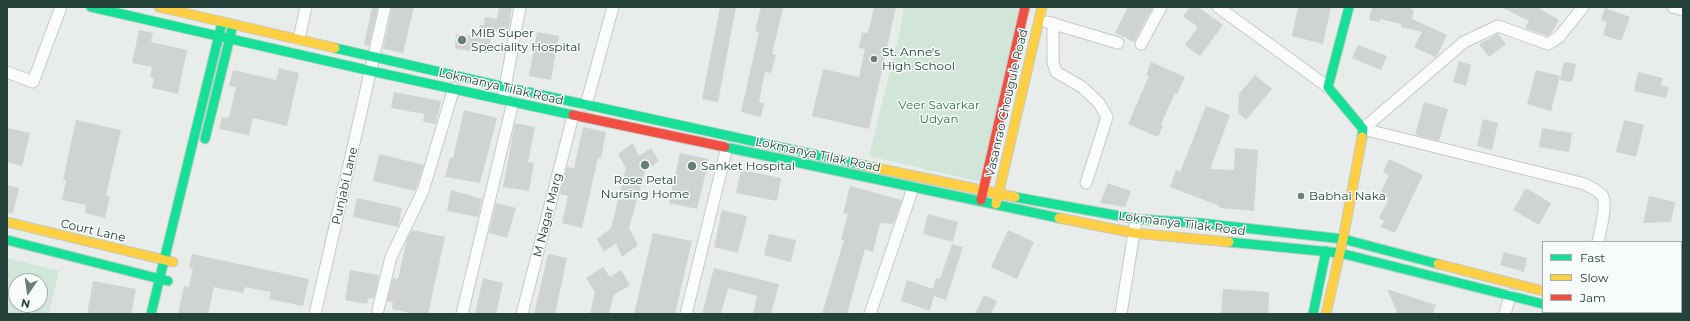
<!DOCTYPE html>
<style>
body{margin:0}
#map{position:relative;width:1690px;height:321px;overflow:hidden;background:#e8edeb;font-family:Montserrat,sans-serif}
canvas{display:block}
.frame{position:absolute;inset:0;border:8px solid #24423a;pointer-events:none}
.legend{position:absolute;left:1542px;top:241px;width:140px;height:72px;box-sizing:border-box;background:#f7fbf9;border:1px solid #a3b1ad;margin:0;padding:5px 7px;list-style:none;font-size:12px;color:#24423a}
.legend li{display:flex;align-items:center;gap:8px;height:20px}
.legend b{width:20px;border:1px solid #a3b1ad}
.north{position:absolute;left:8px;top:273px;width:40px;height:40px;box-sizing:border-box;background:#f7fbf9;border:1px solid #a3b1ad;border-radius:50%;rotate:193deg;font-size:11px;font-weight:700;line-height:16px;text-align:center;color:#24423a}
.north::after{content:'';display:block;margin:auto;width:14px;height:18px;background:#697e78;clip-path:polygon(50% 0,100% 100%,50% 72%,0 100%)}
</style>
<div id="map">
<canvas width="1690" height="321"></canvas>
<div class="frame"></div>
<ul class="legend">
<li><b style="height:5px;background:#16e098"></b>Fast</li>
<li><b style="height:5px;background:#ffcf43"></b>Slow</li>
<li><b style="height:5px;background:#f24e42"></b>Jam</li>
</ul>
<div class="north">N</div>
</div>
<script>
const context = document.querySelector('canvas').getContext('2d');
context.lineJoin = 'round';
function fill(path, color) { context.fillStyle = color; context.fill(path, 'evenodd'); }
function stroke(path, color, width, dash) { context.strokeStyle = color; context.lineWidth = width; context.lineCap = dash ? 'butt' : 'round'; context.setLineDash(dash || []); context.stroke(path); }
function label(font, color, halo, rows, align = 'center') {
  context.font = font + ' Montserrat,sans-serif'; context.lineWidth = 3; context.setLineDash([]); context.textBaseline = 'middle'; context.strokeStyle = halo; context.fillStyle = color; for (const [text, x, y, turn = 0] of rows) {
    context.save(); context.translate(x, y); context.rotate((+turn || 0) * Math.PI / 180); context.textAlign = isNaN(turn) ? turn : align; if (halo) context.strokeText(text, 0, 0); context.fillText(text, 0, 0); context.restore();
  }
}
const green = new Path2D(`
 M904,7H1022L981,182L869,156L900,30Z
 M7,258L59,271L49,314H7ZM16,281H40V305H16Z`);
const building = new Path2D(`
 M372,7H378L369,46L364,45Z
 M392,7H414L403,53L383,49Z
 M499,7H512L508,33L492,31L489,53L455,49L456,34L478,37L480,25H484L485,17L497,19Z
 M720,7H736L718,102L702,99Z
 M761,7L783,8L772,54L776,55L771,73L765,72L759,102L764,103L761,117L741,112L759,32L755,31Z
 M874,7H896L869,129L812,116L823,69L859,77L865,49L859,48L862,32L868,33Z
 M1128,7H1153L1134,42L1115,33Z
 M1190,7H1198L1223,25L1200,56L1185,45L1198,27L1183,16Z
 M1298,7H1331L1323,44L1292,36Z
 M1372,7H1412L1411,9L1414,10L1412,19L1447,35L1437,56L1435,57L1414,47L1422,32L1401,27V24L1380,19L1379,22L1369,20Z
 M1501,7H1537L1559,20L1551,34L1547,36L1525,28L1529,21Z
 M1605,8L1630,17L1621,41L1603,35L1607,22L1601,20Z
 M139,30L153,33L151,42L187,50L178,94L152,88L154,78L150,77L152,67L132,63Z
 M537,32L559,36L551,80L529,76Z
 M1498,34L1506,44L1489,57L1479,44Z
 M1358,45L1387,56L1381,70L1352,58Z
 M1459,61L1471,65L1466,86L1453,82Z
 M1151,62L1185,77L1177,94L1175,93L1161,124L1163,126L1158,137L1128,124L1149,76L1146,75Z
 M1564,62L1576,64L1572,82L1560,80Z
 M279,68L299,73L287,126L253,118L249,135L219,129L222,117L229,118L236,87L229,86L233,70L276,80Z
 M1536,70L1560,76L1551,111L1527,104Z
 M1638,72L1663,78L1661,85L1669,87L1666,98L1634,91Z
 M1255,75L1272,89L1246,120L1238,113L1239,94Z
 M394,92L441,101L436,124L423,122L424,114L391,108Z
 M1424,102L1448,109L1439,141L1415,135Z
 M1206,106L1230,115L1210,169L1234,170L1235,148L1258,150L1254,211L1219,208L1220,206L1170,187L1176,170L1180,172Z
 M464,110L497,118L480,183L445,177L450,157L453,158Z
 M1483,119L1498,123L1492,150L1477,146Z
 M76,120L121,130L106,195L110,196L105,218L85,213L86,205L62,200L66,180H63Z
 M1624,120L1644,125L1636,157L1616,152Z
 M515,123L535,127L528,162L534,163L529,191L503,187Z
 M583,127L606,132L601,158H598L582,228L562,223L568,196L560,194L567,167L574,168Z
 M7,128L30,133L22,166L7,162Z
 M1542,128L1572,133L1569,152L1539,147Z
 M633,143L639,156L651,148L659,161L645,171L629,228L638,245L622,257L616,243L604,252L597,239L611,228L626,168L618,154Z
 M680,153L709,159L697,209L669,203Z
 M379,154L424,165L415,191L373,181Z
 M1389,159L1423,175L1395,233L1381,227L1384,221L1379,218L1389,198L1380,194L1389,175L1383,172Z
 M741,170L781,178L777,201L736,193Z
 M1108,183L1131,191L1125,207L1100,203Z
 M7,185L19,188L13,214L7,213Z
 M850,186L902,200L893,224L880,223L873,252L865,249L847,314H822L844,240H841L848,214L843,213Z
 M1526,188L1551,203L1539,225L1513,210Z
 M451,190L482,199L478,217L447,211Z
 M1649,196L1675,202L1671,222L1643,223Z
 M357,198L402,208L398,227L353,217Z
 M496,203L516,208L507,238L489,233Z
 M722,210L747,216L738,253L714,247Z
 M928,214L958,222L953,242L923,234Z
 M412,230L445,237L428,314H415L392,309L393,302L387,301L393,278L398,279L407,239Z
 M1008,230L1034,242L1017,279L991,267Z
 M653,233L692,241L675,314H634Z
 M769,234L796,240L791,262L764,255Z
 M952,244L963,247L946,300L934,296L930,311L901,301L907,280L933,289L936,278L940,279Z
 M1504,252L1527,258L1524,272L1500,265Z
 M192,254L309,279L303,306L269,299L271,292L245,287L243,293L214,287L208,314H178L184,286L189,287L193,268L189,267Z
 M548,254L567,258L555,314H534Z
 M603,267L610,277L621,270L630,285L614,295L609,314H590L595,292L586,278Z
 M714,268L779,284L771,314H753L757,296L728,288L721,314H702Z
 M350,270L379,275L374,299L369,298L367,304L345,300Z
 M483,278L503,283L496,314H475Z
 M93,281L136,289L131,314H87Z
 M1223,289L1269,292L1268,314H1221Z
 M1387,289L1436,305L1433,314H1398Z
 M984,295L997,301L991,314H975Z`);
const street = new Path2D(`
 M1218,7L1328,87
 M1673,7L1683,10
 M1047,22L1118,43
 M1053,23V62L1056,72L1082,87L1099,103L1107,117L1086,183
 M299,39L306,7
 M1141,44L1161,7
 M7,72L33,82L61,7
 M504,93L520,7
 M586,105L613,7
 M1363,129L1585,184C1591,188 1600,191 1603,197C1607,206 1600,232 1598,242
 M1363,129L1464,42L1498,26L1548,44L1559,37L1583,7
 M378,310L391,257L423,191L454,88
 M315,314L385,7
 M462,314L513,102
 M522,314L573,116
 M686,314L727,147
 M870,314L913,188
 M1121,314L1135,226
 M1505,314L1510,295`);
const fast = new Path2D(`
 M91,7L371,71L573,115
 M1349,7L1328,87L1363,129L1362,137
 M335,48L505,87L867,166
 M205,139L232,29
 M725,147L1059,218
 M1015,197L1136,219L1200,223L1343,239L1438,264
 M7,240L168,281
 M1229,242L1340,253L1543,304
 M1569,312L1576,314
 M1620,312L1626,314
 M151,314L221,27
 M1313,314L1326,251`);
const slow = new Path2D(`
 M159,7L335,48
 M867,166L1015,197
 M996,204L1042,7
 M1059,218L1134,233L1229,242
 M7,222L173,262
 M1438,264L1543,291
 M1326,314L1343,239L1362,137`);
const jam = new Path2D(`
 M573,115L725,147
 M981,200L1025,7`);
const markers = [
 [462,40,5,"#697e78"],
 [874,59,4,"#697e78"],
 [645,165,5,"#697e78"],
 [692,166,5,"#697e78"],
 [1301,196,4,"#697e78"]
];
const poiNames = [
 ["MIB Super",471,33],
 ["Speciality Hospital",471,47],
 ["St. Anne's",882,52],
 ["High School",882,66],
 ["Sanket Hospital",701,166],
 ["Rose Petal",645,180,"center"],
 ["Nursing Home",645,194,"center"],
 ["Babhai Naka",1309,196]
];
const streetNames = [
 ["Lokmanya Tilak Road",501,87,13],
 ["Vasanrao Chougule Road",1007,103,-77],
 ["Lokmanya Tilak Road",818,155,12],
 ["Punjabi Lane",345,186,-77],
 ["M Nagar Marg",548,215,-76],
 ["Lokmanya Tilak Road",1182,224,7],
 ["Court Lane",93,231,13]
];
const parkNames = [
 ["Veer Savarkar",939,105],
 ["Udyan",939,119]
];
fill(green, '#d1e6d8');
fill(building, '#cfd4d2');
stroke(street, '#c5cac8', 13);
stroke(fast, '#c3cbc8', 11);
stroke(slow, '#c3cbc8', 11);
stroke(jam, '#c3cbc8', 11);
stroke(street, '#fcfcfc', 11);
stroke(fast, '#16e098', 9);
stroke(slow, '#ffcf43', 9);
stroke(jam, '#f24e42', 9);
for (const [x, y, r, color] of markers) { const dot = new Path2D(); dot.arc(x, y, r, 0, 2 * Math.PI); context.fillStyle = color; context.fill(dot); stroke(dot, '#f7fbf9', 1.5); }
label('12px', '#24423a', '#f7fbf9', poiNames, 'left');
label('12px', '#24423a', '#f7fbf9', streetNames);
label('12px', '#2d7a4b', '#f7fbf9', parkNames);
</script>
